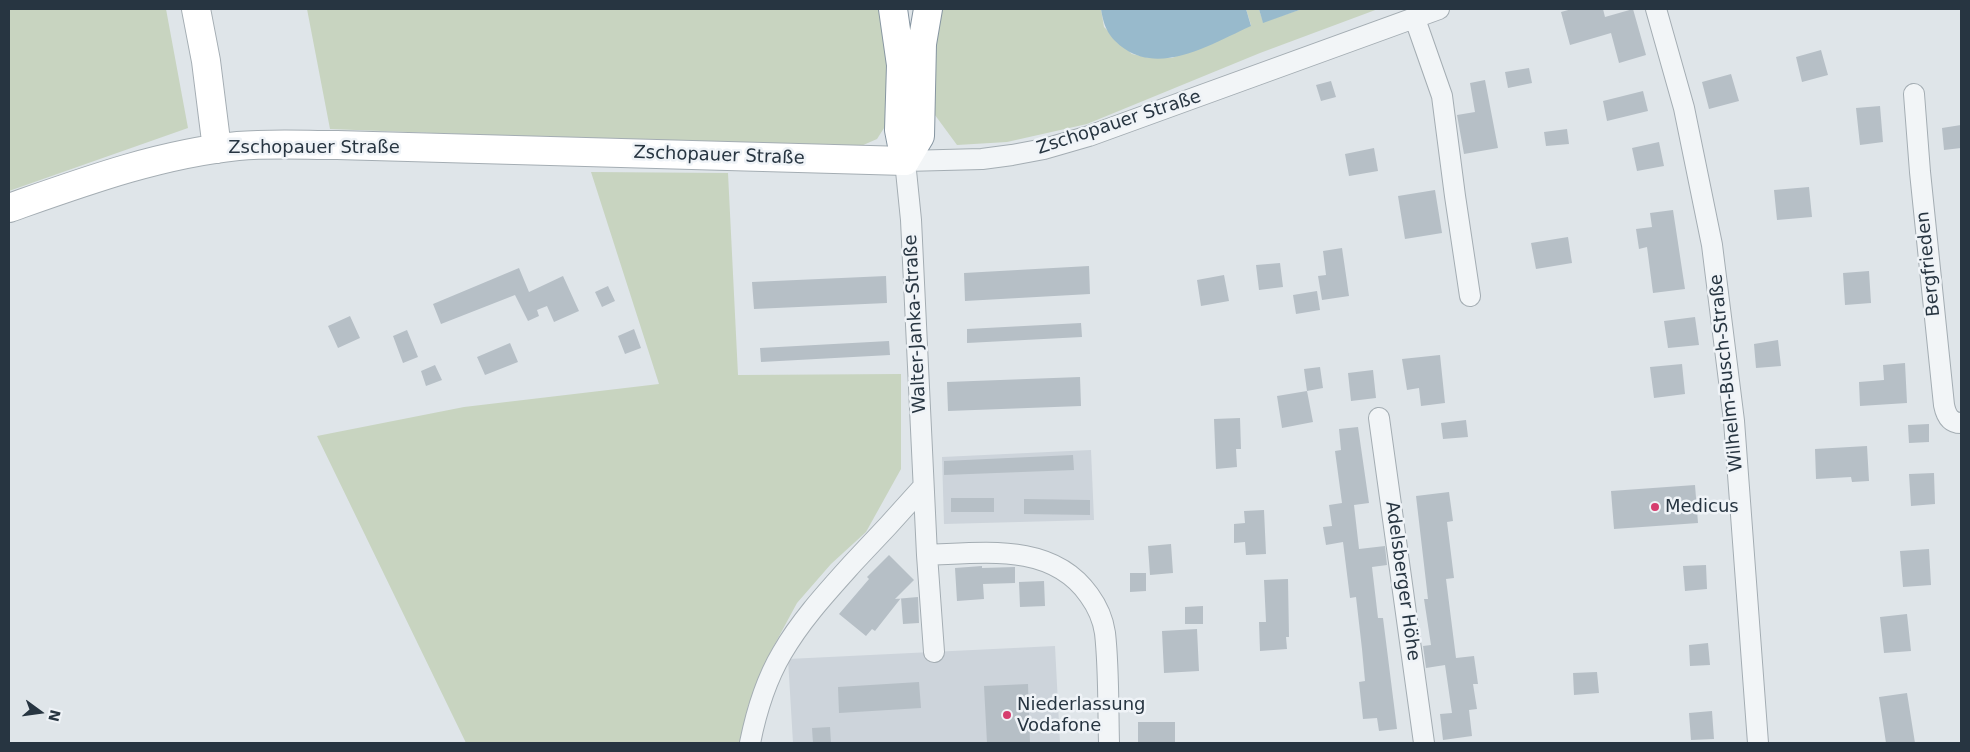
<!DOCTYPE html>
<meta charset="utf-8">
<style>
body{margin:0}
#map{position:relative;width:1970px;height:752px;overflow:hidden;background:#dfe5e9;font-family:"DejaVu Sans",sans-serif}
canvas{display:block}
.frame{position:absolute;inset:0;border:10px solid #273541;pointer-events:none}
.north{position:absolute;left:15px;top:687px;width:50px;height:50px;-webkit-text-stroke:4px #eff3f7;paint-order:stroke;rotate:104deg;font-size:14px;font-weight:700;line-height:20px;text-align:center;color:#273541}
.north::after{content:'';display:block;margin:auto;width:18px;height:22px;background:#273541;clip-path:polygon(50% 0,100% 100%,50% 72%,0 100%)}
</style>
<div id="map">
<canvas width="1970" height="752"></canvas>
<div class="frame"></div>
<div class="north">N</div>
</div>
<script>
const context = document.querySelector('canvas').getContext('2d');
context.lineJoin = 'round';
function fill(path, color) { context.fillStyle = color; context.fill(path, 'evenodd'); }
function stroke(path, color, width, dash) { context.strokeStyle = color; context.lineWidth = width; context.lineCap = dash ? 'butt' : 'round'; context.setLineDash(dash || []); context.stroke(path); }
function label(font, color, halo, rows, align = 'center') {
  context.font = font + ' "DejaVu Sans",sans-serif'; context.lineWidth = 5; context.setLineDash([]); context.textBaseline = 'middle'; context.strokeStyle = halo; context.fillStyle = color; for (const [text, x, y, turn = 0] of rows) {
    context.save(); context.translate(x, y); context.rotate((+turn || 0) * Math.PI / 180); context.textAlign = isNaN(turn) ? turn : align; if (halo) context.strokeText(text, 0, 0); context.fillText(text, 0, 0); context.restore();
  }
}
const built = new Path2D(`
 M1091,450L1094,520L944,524L942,457Z
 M1055,646L1060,743H793L788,659Z`);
const green = new Path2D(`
 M9,9H166L188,128L9,191Z
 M307,9H879L884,29L888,59L886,125L877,139L861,146L589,139L330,129Z
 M940,9H1101L1104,27L1132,54L1150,58H1172L1251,25L1246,9H1259L1263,22L1302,9H1378L1260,53L1087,124L1007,142L957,145L932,111V65Z
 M591,172L728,173L738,375L901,374V469L866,532L831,564L797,603L770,653L748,706L742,743H466L317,436L464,407L659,384Z`);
const water = new Path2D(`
 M1101,9H1246L1251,26C1215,42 1163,75 1125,49C1109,38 1104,28 1101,9Z
 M1259,9H1302L1263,23Z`);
const building = new Path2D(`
 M1572,9H1603L1605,17L1633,9L1646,55L1619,63L1611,33L1570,45L1561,12Z
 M1821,50L1828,75L1802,82L1796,57Z
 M1529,68L1532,83L1508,88L1505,72Z
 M1731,74L1739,101L1709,109L1702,82Z
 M1485,80L1498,148L1464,154L1457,115L1475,112L1470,83Z
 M1331,81L1336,97L1321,101L1316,85Z
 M1643,91L1648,111L1607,121L1603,101Z
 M1880,106L1883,142L1860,145L1856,108Z
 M1961,125V148L1944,150L1942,128Z
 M1567,129L1569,144L1546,146L1544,132Z
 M1659,142L1664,166L1637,171L1632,148Z
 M1374,148L1378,171L1349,176L1345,154Z
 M1809,187L1812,217L1777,220L1774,190Z
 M1435,190L1442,233L1405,239L1398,196Z
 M1673,210L1685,289L1653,293L1647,247L1639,249L1636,229L1652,227L1650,213Z
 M1568,237L1572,263L1536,269L1531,243Z
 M1342,248L1349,296L1322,300L1318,276L1326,275L1323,251Z
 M1280,263L1283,287L1259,290L1256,265Z
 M1089,266L1090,294L965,301L964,273Z
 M519,268L529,292L563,276L579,311L554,322L547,306L537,310L539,316L528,321L515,295L441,324L433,304Z
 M1869,271L1871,303L1845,305L1843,273Z
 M1224,275L1229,301L1201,306L1197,280Z
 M886,276L887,303L754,309L752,282Z
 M608,286L615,301L602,307L595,292Z
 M1317,291L1320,310L1296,314L1293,295Z
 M350,316L360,338L338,348L328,326Z
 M1695,317L1699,345L1668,348L1664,321Z
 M1081,323L1082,337L967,343V329Z
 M634,329L641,348L625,354L618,336Z
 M407,330L418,357L403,363L393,336Z
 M1778,340L1781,366L1756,368L1754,344Z
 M889,341L890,355L761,362L760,348Z
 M510,343L518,362L485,375L477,357Z
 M1440,355L1445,403L1421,406L1419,388L1407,390L1402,359Z
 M1905,363L1907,403L1860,406L1859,382L1884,380L1883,365Z
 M1682,364L1685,394L1654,398L1650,367Z
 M435,365L442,380L426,386L421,371Z
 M1320,367L1323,388L1307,391L1304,369Z
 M1373,370L1376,398L1351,401L1348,373Z
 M1080,377L1081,406L948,411L947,382Z
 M1307,391L1313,422L1282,428L1277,396Z
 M1240,418L1241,449H1236L1237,467L1216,469L1214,419Z
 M1466,420L1468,437L1443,439L1441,423Z
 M1929,424V442L1909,443L1908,425Z
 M1358,427L1369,503L1354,505L1359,549L1385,546L1387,565L1372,567L1378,618H1383L1397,729L1379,731L1377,718L1363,719L1359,682L1365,681L1362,649L1356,597L1350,598L1343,542L1326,545L1323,527L1332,526L1329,505L1342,503L1335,451L1341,450L1339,429Z
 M1867,446L1869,481L1852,482L1851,477L1816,479L1815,449Z
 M1073,455L1074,470L944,475V461Z
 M1934,473L1935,504L1911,506L1909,474Z
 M1695,485L1698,523L1614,529L1611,491Z
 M1449,492L1453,521L1447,522L1454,578L1446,579L1456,658L1474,656L1478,684H1473L1477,709L1469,710L1472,736L1443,740L1440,714L1452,713L1445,665L1426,668L1423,646L1431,645L1424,599H1428L1416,496Z
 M951,498H994V512H951Z
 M1024,499L1090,500V515L1024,514Z
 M1264,510L1266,554L1246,555L1245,542L1234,543V524L1245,523L1244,511Z
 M1171,544L1173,573L1150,575L1148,546Z
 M1929,549L1931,585L1903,587L1900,551Z
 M889,555L914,580L895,599L918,597L919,623L903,624L901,598L875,631L872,629L866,636L839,614L869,579L867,577Z
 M1706,565L1707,589L1685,591L1683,566Z
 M982,566V568L1015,567V583L983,584L984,599L957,601L955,568Z
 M1130,573H1146V591L1130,592Z
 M1288,579L1289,637H1286L1287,649L1260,651L1259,622H1266L1264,580Z
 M1044,581L1045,606L1020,607L1019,582Z
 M1203,606V624H1185V607Z
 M1907,614L1911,651L1884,653L1880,617Z
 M1197,629L1199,671L1164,673L1162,631Z
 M1708,643L1710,665L1690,666L1689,645Z
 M1597,672L1599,693L1574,695L1573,673Z
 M919,682L921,708L839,713L838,687Z
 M1028,684L1030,743H987L984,686Z
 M1907,693L1915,743H1886L1879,697Z
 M1712,711L1714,739L1691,740L1689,713Z
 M1138,722H1175V743H1138Z
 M830,727L831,743H813L812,728Z`);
const street = new Path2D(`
 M1656,9L1684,108L1712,245L1734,421L1758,743
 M1415,19L1442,96L1455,196L1470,296
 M1914,94L1920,172L1944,405C1946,415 1950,423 1961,423
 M1379,418L1424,743
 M927,555L934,652
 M750,743C756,713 766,680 782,653C801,620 827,592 853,563C877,538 900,513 923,487
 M1109,743C1108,707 1109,669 1105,633C1103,619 1097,606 1089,595C1052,542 983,553 927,555L911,220L905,161L982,159L1012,155L1044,149L1089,136L1439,9`);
const secondary = new Path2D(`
 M196,9L206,61L217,149
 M9,208C83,182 159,154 238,146C271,143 304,145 337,145L905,161`);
const highway = new Path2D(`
 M893,9L901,65L899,130L905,161
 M905,161L920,136L922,44L928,9`);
const markers = [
 [1655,507,5,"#d63c6e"],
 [1007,715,5,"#d63c6e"]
];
const streetNames = [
 ["Zschopauer Straße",1119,123,-18],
 ["Zschopauer Straße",314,148],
 ["Zschopauer Straße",719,156,2],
 ["Bergfrieden",1929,264,-96],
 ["Walter-Janka-Straße",916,324,-93],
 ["Wilhelm-Busch-Straße",1727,373,-96],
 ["Adelsberger Höhe",1402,581,82]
];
const poiNames = [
 ["Medicus",1665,507],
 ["Niederlassung",1017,705],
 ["Vodafone",1017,726]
];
fill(built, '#cdd4db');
fill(green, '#c8d4c0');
fill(water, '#98bacc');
fill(building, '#b6bfc6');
stroke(street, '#a4adb3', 22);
stroke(secondary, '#a4adb3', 30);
stroke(highway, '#8695a1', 30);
stroke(street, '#f2f5f7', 20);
stroke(secondary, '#fff', 28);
stroke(highway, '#fff', 28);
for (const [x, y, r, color] of markers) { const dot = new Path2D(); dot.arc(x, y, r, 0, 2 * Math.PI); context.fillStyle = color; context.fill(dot); stroke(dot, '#eff3f7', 2); }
label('18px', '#273541', '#eff3f7', streetNames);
label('18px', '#273541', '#eff3f7', poiNames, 'left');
</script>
